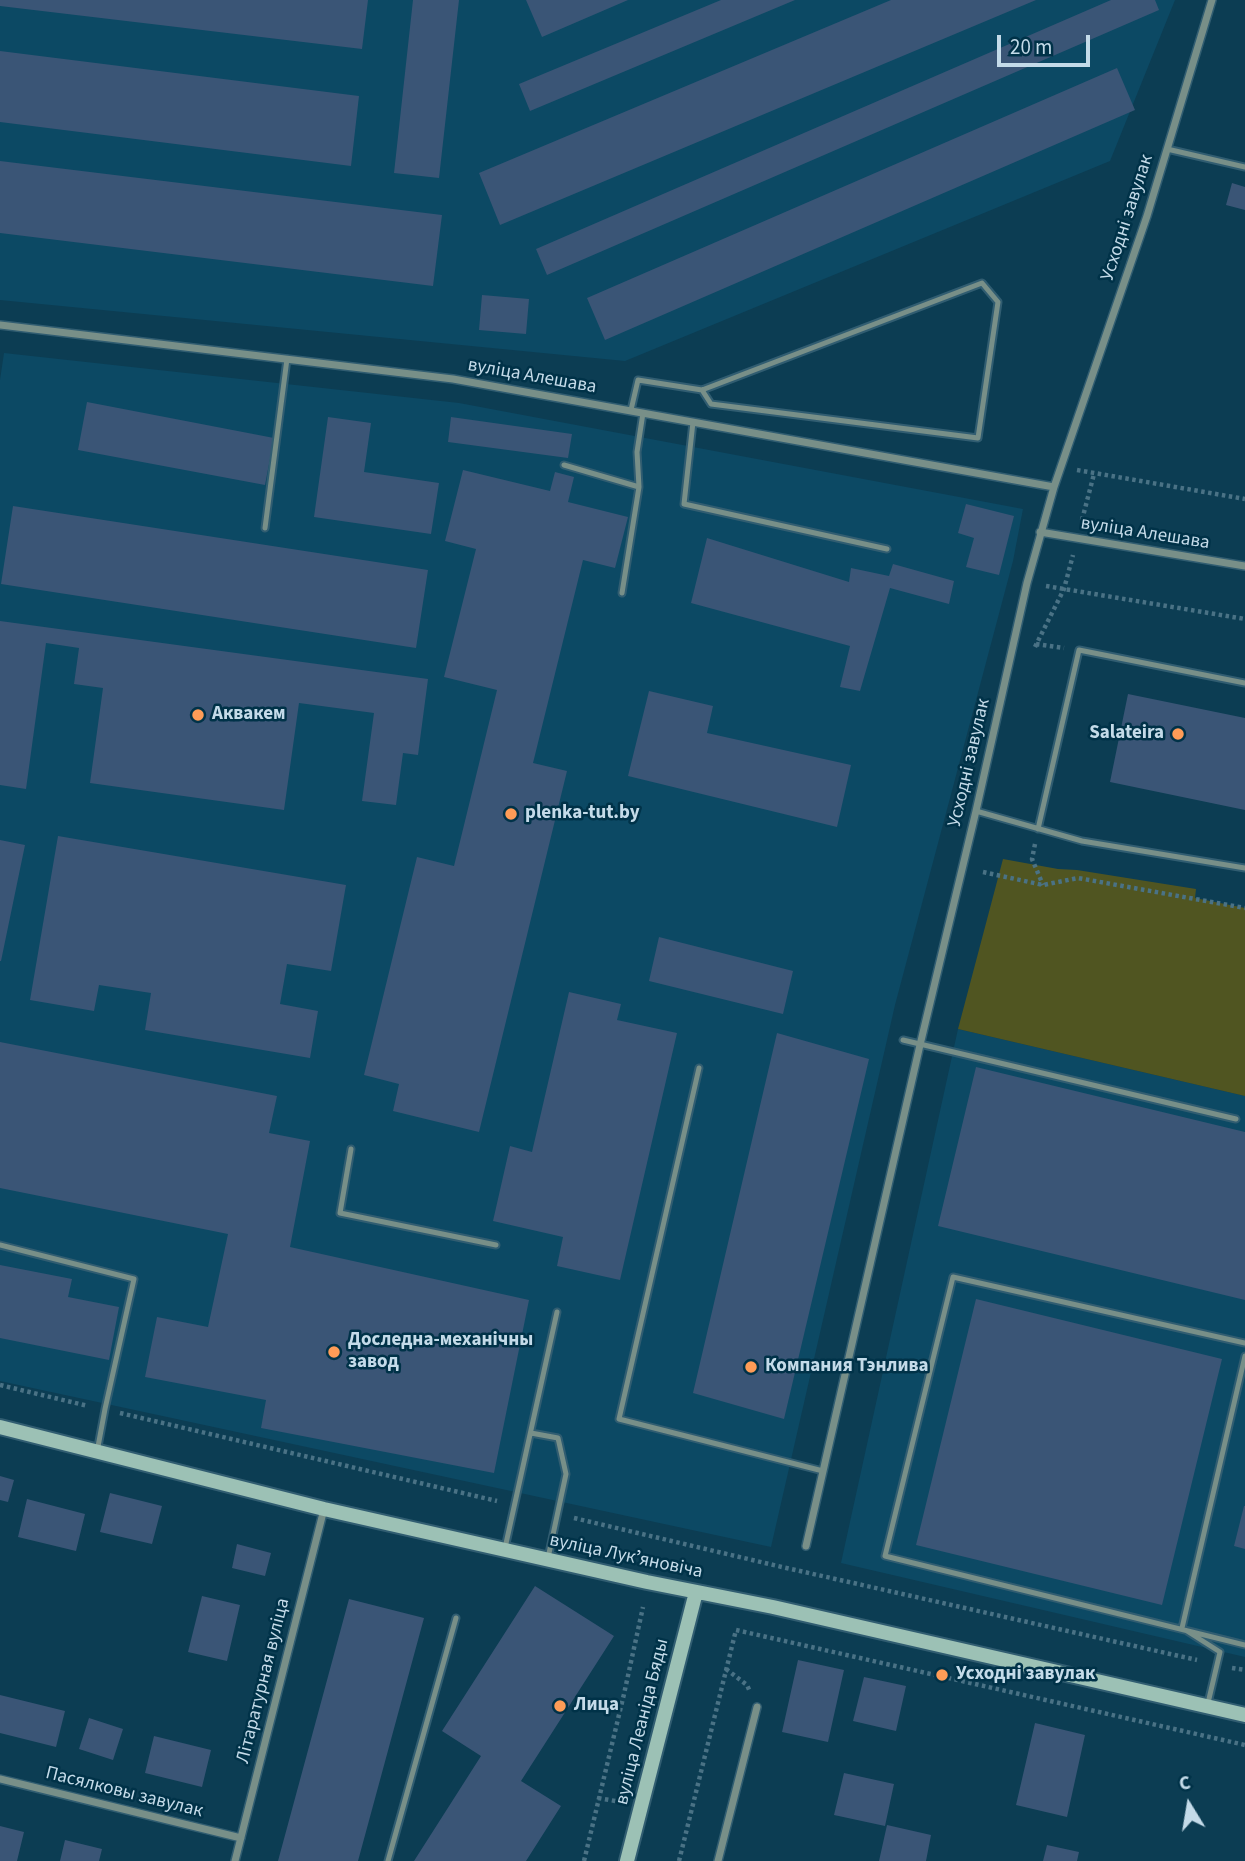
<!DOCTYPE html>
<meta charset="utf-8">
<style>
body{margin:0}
#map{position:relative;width:1245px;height:1861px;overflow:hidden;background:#0c3d53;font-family:"Source Sans 3",sans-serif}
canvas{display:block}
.north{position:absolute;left:1154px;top:1770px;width:70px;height:70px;-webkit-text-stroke:5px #003248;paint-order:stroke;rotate:349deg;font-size:19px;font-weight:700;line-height:28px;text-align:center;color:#c4dbe9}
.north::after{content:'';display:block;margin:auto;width:24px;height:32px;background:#c4dbe9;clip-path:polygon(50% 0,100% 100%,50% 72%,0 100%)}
.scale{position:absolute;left:997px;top:35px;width:93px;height:32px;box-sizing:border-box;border:4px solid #c4dbe9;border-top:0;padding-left:9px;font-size:21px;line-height:24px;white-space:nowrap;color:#c4dbe9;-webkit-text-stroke:5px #003248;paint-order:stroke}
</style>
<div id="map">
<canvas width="1245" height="1861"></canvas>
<div class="north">С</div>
<div class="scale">20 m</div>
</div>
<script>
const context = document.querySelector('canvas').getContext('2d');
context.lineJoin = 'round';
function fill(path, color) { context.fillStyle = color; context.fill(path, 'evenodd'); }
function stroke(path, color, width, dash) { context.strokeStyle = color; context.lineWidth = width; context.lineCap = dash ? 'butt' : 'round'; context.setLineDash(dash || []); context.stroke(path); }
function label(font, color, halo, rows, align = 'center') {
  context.font = font + ' "Source Sans 3",sans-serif'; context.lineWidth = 5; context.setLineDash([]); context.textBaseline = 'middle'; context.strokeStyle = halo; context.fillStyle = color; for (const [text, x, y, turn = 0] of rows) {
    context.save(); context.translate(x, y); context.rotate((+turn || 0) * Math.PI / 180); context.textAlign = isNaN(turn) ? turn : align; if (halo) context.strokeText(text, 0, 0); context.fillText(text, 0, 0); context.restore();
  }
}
const built = new Path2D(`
 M0,0H1175L1110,161L625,361L0,300Z
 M4,353L459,403L1023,509L1013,561L895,1005L771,1547L0,1381V380Z
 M958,1029L1245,1096V1657L841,1563Z`);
const green = new Path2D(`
 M1003,859L1058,869L1077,870L1196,889L1195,898L1245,908V1096L958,1029Z`);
const building = new Path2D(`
 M0,0H368L362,49L0,6Z
 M413,0H459L439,178L394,173Z
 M526,0H628L542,37Z
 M721,0H795L530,111L519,84Z
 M891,0H1036L500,225L479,173Z
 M1111,0H1155L1159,10L547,275L536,249Z
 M0,51L359,96L351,166L0,122Z
 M1117,68L1135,110L605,340L587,298Z
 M0,161L442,215L433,286L0,233Z
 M1232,183L1245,187V210L1226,205Z
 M482,295L529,299L526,334L479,330Z
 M87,402L274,438L265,485L78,450Z
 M328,417L371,423L364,472L439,483L431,534L314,517Z
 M451,417L572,434L568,458L448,442Z
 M463,470L550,491L555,472L574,477L568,502L628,517L615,568L583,560L533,763L567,771L479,1132L393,1111L399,1084L364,1075L417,857L454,866L497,690L444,677L476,549L445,541Z
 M966,504L1014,516L999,575L966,567L974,538L958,533Z
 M13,506L428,570L416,648L1,584Z
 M707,538L849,582L851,568L889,576L893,564L954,581L949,604L890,588L860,691L840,687L850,646L691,603Z
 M0,621L428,679L418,755L403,753L396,805L362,801L374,713L299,703L284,810L90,783L103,688L74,684L79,648L46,643L26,789L0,785Z
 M649,691L713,706L707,733L851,765L837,827L628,776Z
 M1128,694L1245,718V810L1110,782Z
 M58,836L346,885L331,971L287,964L280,1004L318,1011L310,1058L145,1030L151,993L99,985L94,1011L30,1000Z
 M0,840L25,845L1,961H0Z
 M659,937L793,971L783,1014L649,981Z
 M569,992L621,1004L617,1020L677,1033L620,1280L557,1266L563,1237L493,1221L510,1146L532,1152Z
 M777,1033L869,1059L784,1419L693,1393Z
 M0,1042L277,1096L269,1133L310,1141L290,1247L529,1300L494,1473L261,1428L266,1400L145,1377L157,1317L208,1327L228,1234L0,1188Z
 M976,1067L1245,1132V1300L938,1226Z
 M0,1265L72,1279L68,1297L119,1307L109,1360L0,1338Z
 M976,1299L1222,1359L1162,1605L916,1545Z
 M0,1476L14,1480L8,1502L0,1500Z
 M110,1493L162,1506L152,1544L100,1532Z
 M27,1499L85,1514L76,1551L18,1537Z
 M1244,1506H1245V1549L1234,1546Z
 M237,1544L271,1553L265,1576L232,1568Z
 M535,1586L614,1636L521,1781L561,1806L526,1861H414L481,1756L442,1731Z
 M202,1596L240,1605L227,1661L188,1652Z
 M349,1599L424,1618L358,1861H278Z
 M798,1660L844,1670L828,1742L782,1732Z
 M864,1677L906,1686L896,1731L853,1721Z
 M0,1695L65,1711L56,1747L0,1733Z
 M89,1718L123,1729L113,1760L79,1749Z
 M1035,1723L1085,1735L1067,1817L1016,1805Z
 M154,1736L211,1750L202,1787L145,1773Z
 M844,1773L894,1784L885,1826L834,1815Z
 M887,1825L931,1835L926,1861H879Z
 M0,1826L24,1832L17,1861H0Z
 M65,1840L102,1849L99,1861H60Z
 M1047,1845L1079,1852L1077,1861H1043Z`);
const path = new Path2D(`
 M1077,470L1245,499
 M1082,520L1094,474
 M1046,586L1245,619
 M1036,644L1064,648
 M1035,647L1064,589L1073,555
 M1035,844L1032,859L1043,885
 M983,872L1043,885L1078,878L1245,908
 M0,1385L88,1406
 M120,1413L497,1501
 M574,1518L782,1567L1197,1660
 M1232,1668L1245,1670
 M726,1669L747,1685L750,1692
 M598,1798L621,1802
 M584,1861L624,1694L643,1607
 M679,1861L736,1630L1245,1745`);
const service = new Path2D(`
 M1167,149L1245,167
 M631,410L638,380L702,390L982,283L998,302L978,438L711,404L702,390
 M693,422L684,504L887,549
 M564,465L639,487
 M265,528L287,359
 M622,593L639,487L637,452L643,413
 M976,811L1082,841L1245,868
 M1038,829L1079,650L1245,683
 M903,1040L1236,1119
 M699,1068L619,1419L823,1471
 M351,1149L340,1213L496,1245
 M0,1245L134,1279L105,1409L97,1452
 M1245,1343L953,1277L885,1556L1245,1645
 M531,1433L558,1438L566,1474L548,1558
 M505,1548L557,1312
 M1182,1628L1245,1356
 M1187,1631L1220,1652L1208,1703
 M388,1861L456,1618`);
const minor = new Path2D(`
 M0,325L453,379L1054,487
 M1040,532L1245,566
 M806,1546L920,1045L976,811L1027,583L1054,487L1147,216L1212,0
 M0,1779L241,1838
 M235,1861L324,1509
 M718,1861L757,1707`);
const secondary = new Path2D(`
 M0,1427L324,1509L647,1582L773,1607L1245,1715
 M627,1861L696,1592`);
const markers = [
 [198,715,7,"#fe9c57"],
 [1178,734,7,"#fe9c57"],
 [511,814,7,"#fe9c57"],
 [334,1352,7,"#fe9c57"],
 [751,1367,7,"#fe9c57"],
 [942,1675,7,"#fe9c57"],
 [560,1706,7,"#fe9c57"]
];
const streetNames = [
 ["Усходні завулак",1128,218,-72],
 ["вуліца Алешава",532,377,10],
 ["вуліца Алешава",1145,534,9],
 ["Усходні завулак",970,763,-77],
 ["вуліца Лукʼяновіча",626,1557,12],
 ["Літаратурная вуліца",264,1681,-76],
 ["вуліца Леаніда Бяды",643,1722,-76],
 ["Пасялковы завулак",124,1793,14]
];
const poiNames = [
 ["Аквакем",212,715],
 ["Salateira",1164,734,"right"],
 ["plenka-tut.by",525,814],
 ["Доследна-механічны",348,1341],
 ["завод",348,1363],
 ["Компания Тэнлива",765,1367],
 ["Усходні завулак",956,1675],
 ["Лица",574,1706]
];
fill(built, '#0c4964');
fill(green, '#505521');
fill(building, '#3a5576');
stroke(service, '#315d71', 9);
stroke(minor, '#315d71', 10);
stroke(secondary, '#315d71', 18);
stroke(path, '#4a7285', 4.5, [3.5, 3.5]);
stroke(service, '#788f88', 5);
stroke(minor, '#788f88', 7);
stroke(secondary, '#9cc1b5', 14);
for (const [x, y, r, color] of markers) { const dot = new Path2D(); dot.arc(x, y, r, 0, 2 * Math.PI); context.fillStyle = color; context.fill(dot); stroke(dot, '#003248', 2.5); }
label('19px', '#c4dbe9', '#003248', streetNames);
label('bold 19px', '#c4dbe9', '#003248', poiNames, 'left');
</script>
